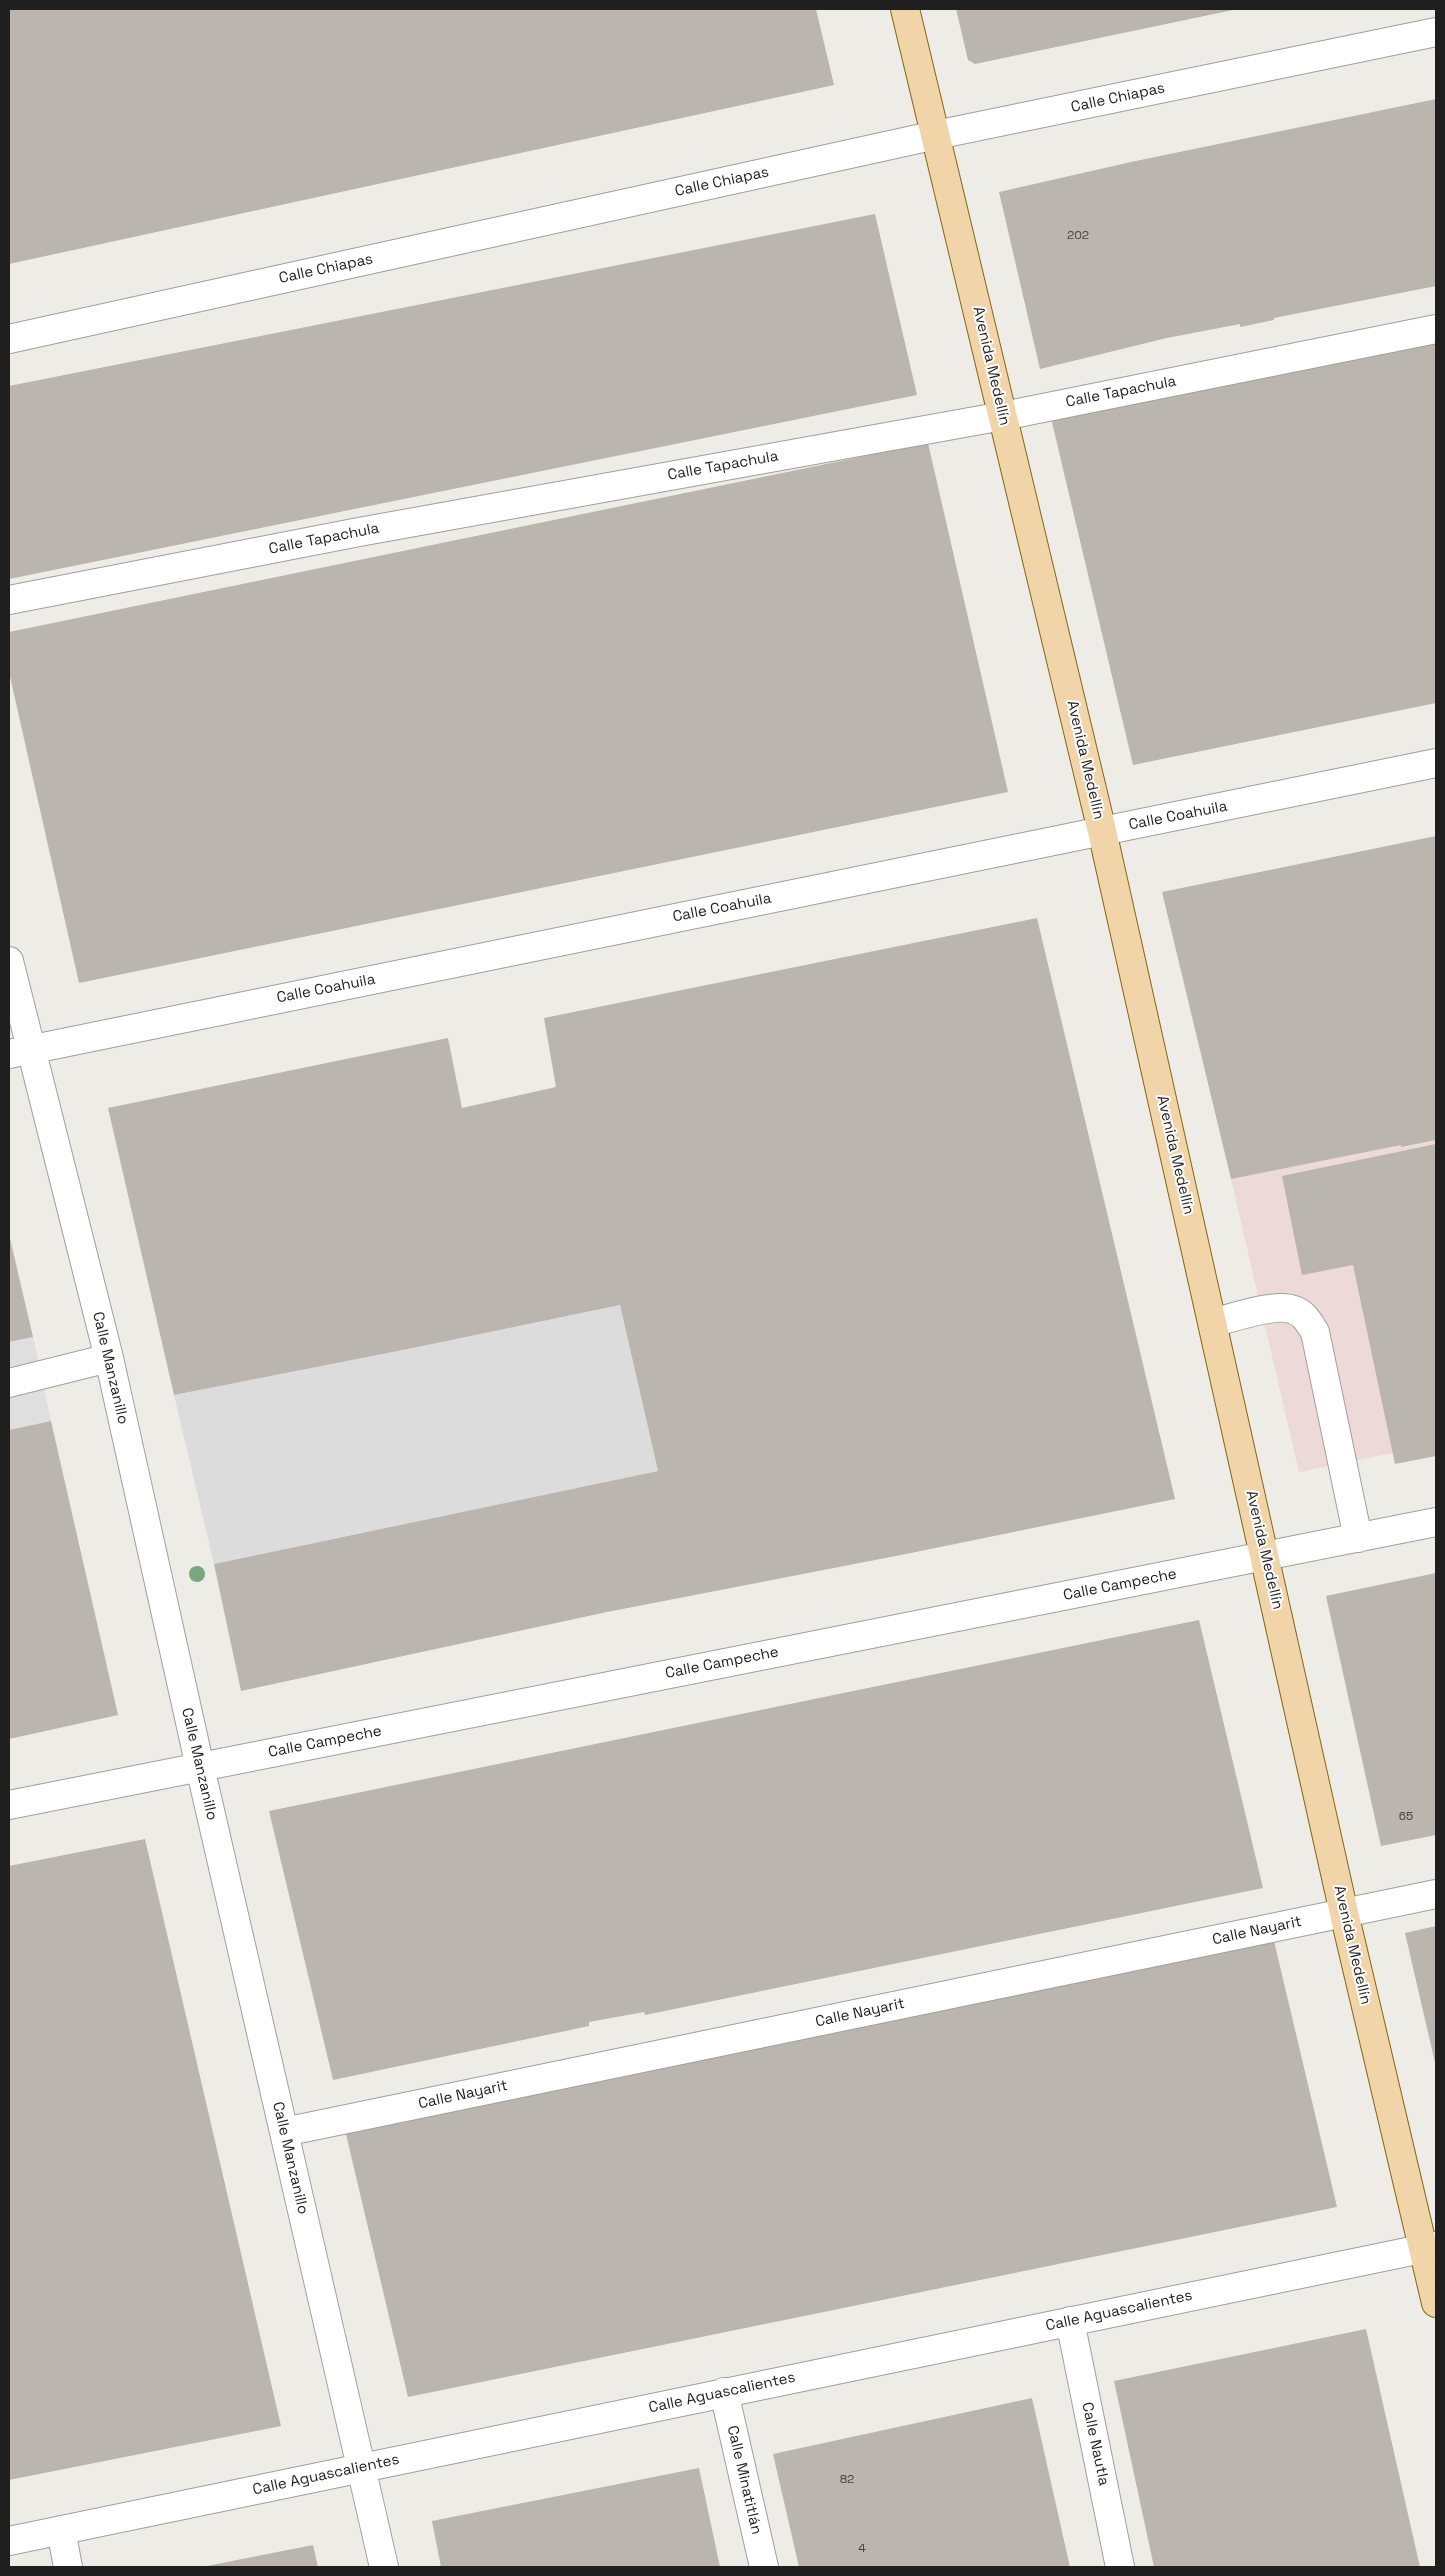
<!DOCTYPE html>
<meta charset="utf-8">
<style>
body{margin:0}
#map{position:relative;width:1445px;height:2576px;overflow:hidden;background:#eeece6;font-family:"Space Grotesk",sans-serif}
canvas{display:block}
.frame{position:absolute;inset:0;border:10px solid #1f1f1f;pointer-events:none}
</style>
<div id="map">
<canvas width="1445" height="2576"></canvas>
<div class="frame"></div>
</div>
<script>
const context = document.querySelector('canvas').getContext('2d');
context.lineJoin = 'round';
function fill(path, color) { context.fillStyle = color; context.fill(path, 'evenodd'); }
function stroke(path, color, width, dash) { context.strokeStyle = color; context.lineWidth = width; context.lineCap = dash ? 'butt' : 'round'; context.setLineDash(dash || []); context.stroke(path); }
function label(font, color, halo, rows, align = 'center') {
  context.font = font + ' "Space Grotesk",sans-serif'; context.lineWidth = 4; context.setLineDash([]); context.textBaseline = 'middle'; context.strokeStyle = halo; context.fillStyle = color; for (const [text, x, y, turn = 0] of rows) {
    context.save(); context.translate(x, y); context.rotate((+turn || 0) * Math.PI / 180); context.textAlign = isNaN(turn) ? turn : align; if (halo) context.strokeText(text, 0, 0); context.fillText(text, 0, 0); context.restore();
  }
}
const residential = new Path2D(`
 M620,1305L658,1471L214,1564L174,1395L413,1348Z`);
const commercial = new Path2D(`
 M1436,1140V1444L1299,1472L1231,1179L1401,1145L1402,1147Z`);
const parking = new Path2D(`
 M33,1337L51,1421L9,1430V1342Z`);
const building = new Path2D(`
 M9,9H816L834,85L9,264Z
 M956,9H1233V10L975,64L968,60Z
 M1436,99V286L1274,318V320L1240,327V324L1167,338L1040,369L999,192L1131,162Z
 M875,214L917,395L9,579V386Z
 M1436,339V703L1133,765L1051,418Z
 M928,443L1008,792L79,983L9,672V632Z
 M1436,836V1140L1401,1147V1145L1231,1179L1162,892Z
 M1037,918L1175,1499L906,1554L607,1612L241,1691L214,1564L658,1471L620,1305L413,1348L174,1395L108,1108L448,1038L462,1108L556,1087L544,1018Z
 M1436,1144V1456L1395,1464L1353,1265L1302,1275L1282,1176Z
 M9,1234L33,1337L9,1342Z
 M51,1421L118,1715L9,1739V1430Z
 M1436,1573V1835L1381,1846L1326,1596Z
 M1199,1620L1263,1888L645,2015L644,2012L589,2022V2026L333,2080L269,1811Z
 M145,1839L281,2426L9,2480V1866Z
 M1436,1926V2067L1405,1933Z
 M1274,1941L1337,2207L408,2397L345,2130Z
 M1366,2329L1420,2567H1154L1114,2381Z
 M1032,2398L1070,2567H799L773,2454Z
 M699,2468L720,2567H441L432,2521Z
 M313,2545L318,2567H207V2566Z`);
const minor = new Path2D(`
 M9,339L936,135L1436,32
 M9,600L359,532L1003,416L1436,329
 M9,961L109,1358L200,1767L384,2567
 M9,1054L1436,763
 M1213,1323C1231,1318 1277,1302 1294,1310C1305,1314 1309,1323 1315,1332L1358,1538
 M9,1383L109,1358
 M9,1805L1436,1522
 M284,2132L1436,1894
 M1070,2321L1120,2567
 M724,2392L764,2567
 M61,2530L68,2567
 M9,2541L1436,2246`);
const major = new Path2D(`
 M905,9L1102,831L1344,1913L1436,2303`);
const trees = [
 [197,1574]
];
const numberNames = [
 ["202",1078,236],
 ["65",1406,1817],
 ["82",847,2480],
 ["4",862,2549]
];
const streetNames = [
 ["Calle Chiapas",1118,98,-12],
 ["Calle Chiapas",722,182,-12],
 ["Calle Chiapas",326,269,-12],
 ["Avenida Medellín",991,366,77],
 ["Calle Tapachula",1121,392,-11],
 ["Calle Tapachula",723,466,-10],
 ["Calle Tapachula",324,539,-11],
 ["Avenida Medellín",1085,760,77],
 ["Calle Coahuila",1178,816,-11],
 ["Calle Coahuila",722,908,-11],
 ["Calle Coahuila",326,989,-11],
 ["Avenida Medellín",1175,1155,77],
 ["Calle Manzanillo",110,1368,77],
 ["Avenida Medellín",1264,1550,77],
 ["Calle Campeche",1120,1585,-11],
 ["Calle Campeche",722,1663,-11],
 ["Calle Campeche",325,1742,-11],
 ["Calle Manzanillo",199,1764,77],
 ["Calle Nayarit",1257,1931,-12],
 ["Avenida Medellín",1352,1945,77],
 ["Calle Nayarit",860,2013,-12],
 ["Calle Nayarit",463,2095,-12],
 ["Calle Manzanillo",290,2158,77],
 ["Calle Aguascalientes",1119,2311,-12],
 ["Calle Aguascalientes",722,2393,-12],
 ["Calle Nautla",1095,2444,78],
 ["Calle Aguascalientes",326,2475,-12],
 ["Calle Minatitlán",744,2480,77]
];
fill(residential, '#dcdcdc');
fill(commercial, '#edd9d7');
fill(parking, '#dfdfdf');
fill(building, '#bbb5af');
stroke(minor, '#a0a0a0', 30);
stroke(major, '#876612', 30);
stroke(minor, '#fff', 28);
stroke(major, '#f1d5a8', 28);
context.fillStyle = '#79a87c';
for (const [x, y] of trees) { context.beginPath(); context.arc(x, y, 8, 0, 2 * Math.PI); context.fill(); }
label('12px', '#464443', null, numberNames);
label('15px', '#1f1f1f', '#fff', streetNames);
</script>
